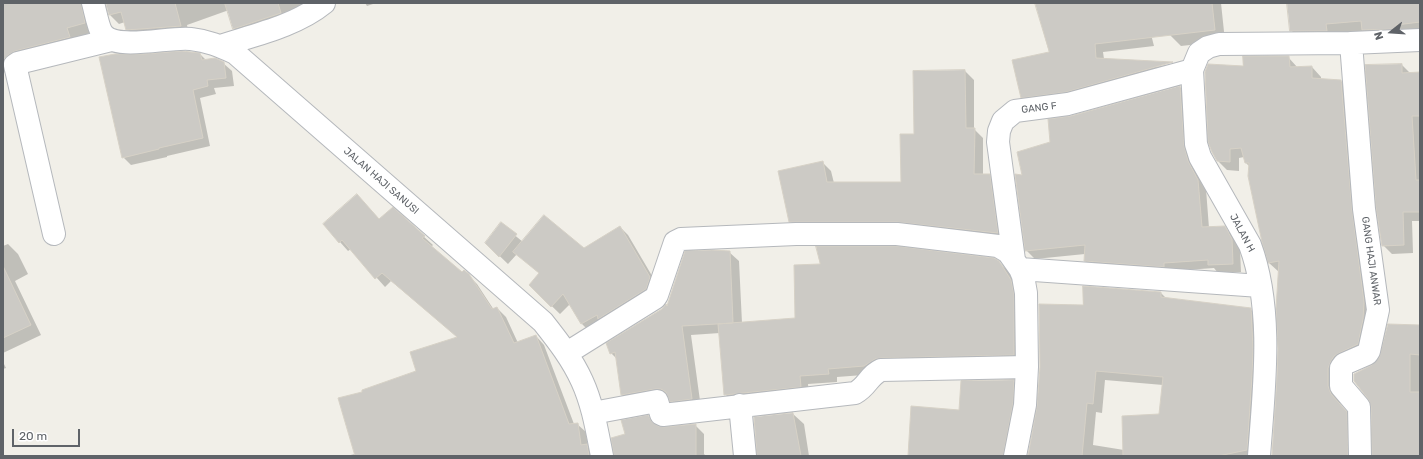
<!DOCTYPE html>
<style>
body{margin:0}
#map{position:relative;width:1423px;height:459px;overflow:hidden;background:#f1efe8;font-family:Rubik,sans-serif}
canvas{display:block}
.frame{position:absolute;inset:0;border:4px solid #5f6368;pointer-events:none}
.north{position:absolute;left:1371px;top:12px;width:40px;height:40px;-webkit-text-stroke:3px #fff;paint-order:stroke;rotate:253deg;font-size:11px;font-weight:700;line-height:16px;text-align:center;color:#5f6368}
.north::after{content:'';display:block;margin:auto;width:14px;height:18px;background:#5f6368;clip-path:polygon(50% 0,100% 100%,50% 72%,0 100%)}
.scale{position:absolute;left:12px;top:429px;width:68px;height:18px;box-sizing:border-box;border:2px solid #5f6368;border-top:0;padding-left:5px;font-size:12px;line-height:14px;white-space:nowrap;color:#5f6368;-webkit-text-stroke:3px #fff;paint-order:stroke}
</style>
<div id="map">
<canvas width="1423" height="459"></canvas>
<div class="frame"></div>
<div class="north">N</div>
<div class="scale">20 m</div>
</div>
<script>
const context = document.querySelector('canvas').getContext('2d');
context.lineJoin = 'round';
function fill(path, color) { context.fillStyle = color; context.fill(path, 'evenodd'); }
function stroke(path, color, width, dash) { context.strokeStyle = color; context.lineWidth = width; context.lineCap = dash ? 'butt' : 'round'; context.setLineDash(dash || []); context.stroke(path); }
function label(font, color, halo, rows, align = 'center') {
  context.font = font + ' Rubik,sans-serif'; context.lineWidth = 3.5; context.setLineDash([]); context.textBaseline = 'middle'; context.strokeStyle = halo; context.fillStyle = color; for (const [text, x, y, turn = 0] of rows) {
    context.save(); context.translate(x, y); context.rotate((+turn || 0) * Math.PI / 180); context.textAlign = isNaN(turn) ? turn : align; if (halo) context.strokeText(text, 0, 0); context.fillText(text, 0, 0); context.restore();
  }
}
const shadow = new Path2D(`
 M3,3H94V32L76,37L79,46L3,73Z
 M107,3H326L243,38L234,28L229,10L187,25L189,35L136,38L127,29L125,22L119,24L110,15Z
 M365,3H376L367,6Z
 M1036,3H1143L1154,46L1103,52L1104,59L1151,62L1156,67L1166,65L1173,73L1030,105L1021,97L1050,53Z
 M1166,3H1221L1225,41L1181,46L1170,35Z
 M1288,3H1420V34L1302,41L1291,30Z
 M200,54L206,60L223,63L232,71L234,86L214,88L216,94L200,98L210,146L167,156V157L131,165L123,157Z
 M1288,57L1298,68L1312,67L1321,77V80L1341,81L1350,90L1372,329L1348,362L1338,396L1341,405L1356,422V456H1273L1278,377L1279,272L1269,263L1249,166L1246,163L1244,157L1239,158V171L1227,170L1218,161L1244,67Z
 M1402,65L1410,73H1420V221H1412L1413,253L1392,254L1383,245Z
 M965,71L974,80V129L983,138V175H989L998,184L1006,242L799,230L790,221L823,163L831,171L834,183H902L915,135Z
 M1180,87L1188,96L1206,189L1209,228L1224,227L1233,236L1240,249L1241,272L1218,273L1214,268L1172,271L1094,269L1085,261V254L1035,259L1026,250L1023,176L1072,117Z
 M357,195L380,220L393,209L433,245L431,247L462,274L468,275L477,284L494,310L497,308L506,317L518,343L536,336L544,345L574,424H577L586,432L588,447L595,454L596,456H346L355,454L363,392L417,371L458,337L391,281L385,287L351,249L348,251L340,242Z
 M501,224L523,242L583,249L620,227L628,235L658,286L590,332L582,324L570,304L560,314L530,285L540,274L517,254L508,264L486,243Z
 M8,244L18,254L28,274L15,281L41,335L3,353V246Z
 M729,252L739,261L742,323L796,319L999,262L1008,271L1017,285L1022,363L837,377V382L808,384L809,395L734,403L725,394L720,333L691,335L701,408L680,410L670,398L665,397L631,404L622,395L617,359L611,353L668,307Z
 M1161,293L1167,299L1250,309L1260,318L1256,456H1029L1084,306ZM1105,380L1163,385L1160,415L1124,450L1093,445L1096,412L1102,413Z
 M1420,326V456H1373V366Z
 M3,362L6,368L3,369Z
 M1013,381L1023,390L1013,456H909L960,411Z
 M793,414L804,424L809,456H758Z
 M648,416L658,427L664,428L695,425L704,434V454L706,456H615L626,435Z`);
const building = new Path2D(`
 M3,3H81L85,23L67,28L70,37L15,51L8,55L3,60Z
 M106,3H175L181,26L126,30L121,12L109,15Z
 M225,3H278L281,13L233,29Z
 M1035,3H1212L1215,30L1095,44L1096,58L1173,62L1066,92L1021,98L1012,60L1049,52Z
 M1287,3H1420V22L1396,25V29L1362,30L1361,21L1326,24L1327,31H1290Z
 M182,51L200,53L202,60L215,58L224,62L226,78L207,80L208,86L193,90L203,138L159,148V149L122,158L99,57L115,54H144Z
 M1243,56H1289L1290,67L1312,66V78L1341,80L1352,210L1364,302L1363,319L1358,344L1339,353L1334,356L1331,361L1328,368V386L1331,394L1347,412L1348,456H1272L1277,377L1278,349L1276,309L1279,261L1268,263L1262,242L1248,176L1249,163H1245L1241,148L1230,149V162L1217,161L1212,152L1208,142L1205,72L1208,64L1243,66Z
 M1402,64V73L1420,72V116H1412L1416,180H1420V212H1403L1404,245L1382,246L1376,208L1365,65Z
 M965,70L966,128H975L974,174H990L998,233L897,222H789L778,171L823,161L827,182H901L900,134H914L913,71Z
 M1180,86L1184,145L1188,161L1198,180L1202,227L1225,226L1232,239L1233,264L1208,265V260L1164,263V267L1084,261L1085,245L1025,251L1015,174L1022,175L1017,152L1050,142L1048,119L1071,116Z
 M357,194L379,219L393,207L425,236L422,238L462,272L464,270L469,274L492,309L497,307L514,343L536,335L569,424L578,423L581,445L587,444L589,456H355L338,398L362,392V390L416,371L410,352L457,337L382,273L375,279L342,240L339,243L323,224Z
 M544,215L584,248L620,226L650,277L646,289L598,319L597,315L581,324L563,294L551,307L529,285L539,273L513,252Z
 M501,222L517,234L499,257L485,243Z
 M816,246H896L994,258L999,261L1011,280L1014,294V355L881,358L875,359L864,366L828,369L829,374L800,376L801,387L724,395L718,324L795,318L794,265L820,264Z
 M712,250L730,251L733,323L682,326L692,399L670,402L666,392L661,389H655L621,395L615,352L610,354L606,343L662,309L666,304L667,306L685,251Z
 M3,266L31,325L3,338Z
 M1083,286L1161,292V297L1251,308L1253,349L1252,376L1247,450L1218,456H1123L1122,416L1159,414L1163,377L1096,371L1093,404L1087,403L1082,456H1028L1037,406L1040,367L1039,304L1083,305Z
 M1388,324L1420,325V355L1410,354V392H1420V456H1372L1371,406L1368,399L1354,381V374L1372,365L1379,358Z
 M1014,380L1013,403L1003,456H908L911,406L959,410L961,381Z
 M793,413L801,456H757L754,417Z
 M648,415L652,422L658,426L664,427L696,424V456H614L611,438L625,434L621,420Z`);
const minor = new Path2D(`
 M93,3C95,10 98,27 102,33C115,52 170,36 191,39C208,41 220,46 235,53L543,322C558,341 572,359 582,381C593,405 597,431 602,456
 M1351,43L1364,209L1378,310L1369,351L1367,354L1344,364L1341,368V386L1359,407L1360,456
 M220,46C254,35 296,26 324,3
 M54,234L15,65L18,63L111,40
 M1014,260L998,142L999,131L1003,121L1015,111L1068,104L1192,70
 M1020,269L1260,286
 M567,353L655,298L657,295L675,242L681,239L796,234H897L998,246L1008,252L1020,269L1023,276L1026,293L1027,367L1025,405L1015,456
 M740,405L745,456
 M593,413L657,401L661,414L663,415L855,393C868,386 868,376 881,370L1027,367
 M1259,456C1264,388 1274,310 1250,245L1200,157L1196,144L1192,70L1199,53L1208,47L1219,44L1351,43L1420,40`);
const streetNames = [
 ["GANG F",1039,108,-7],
 ["JALAN HAJI SANUSI",381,181,41],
 ["JALAN H",1242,233,62],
 ["GANG HAJI ANWAR",1371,261,82]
];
fill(shadow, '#0003');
fill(building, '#cccac5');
stroke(building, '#d6d1c6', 1);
stroke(minor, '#b5b8bc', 24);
stroke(minor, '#fff', 22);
label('10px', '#5f6368', '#fff', streetNames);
</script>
